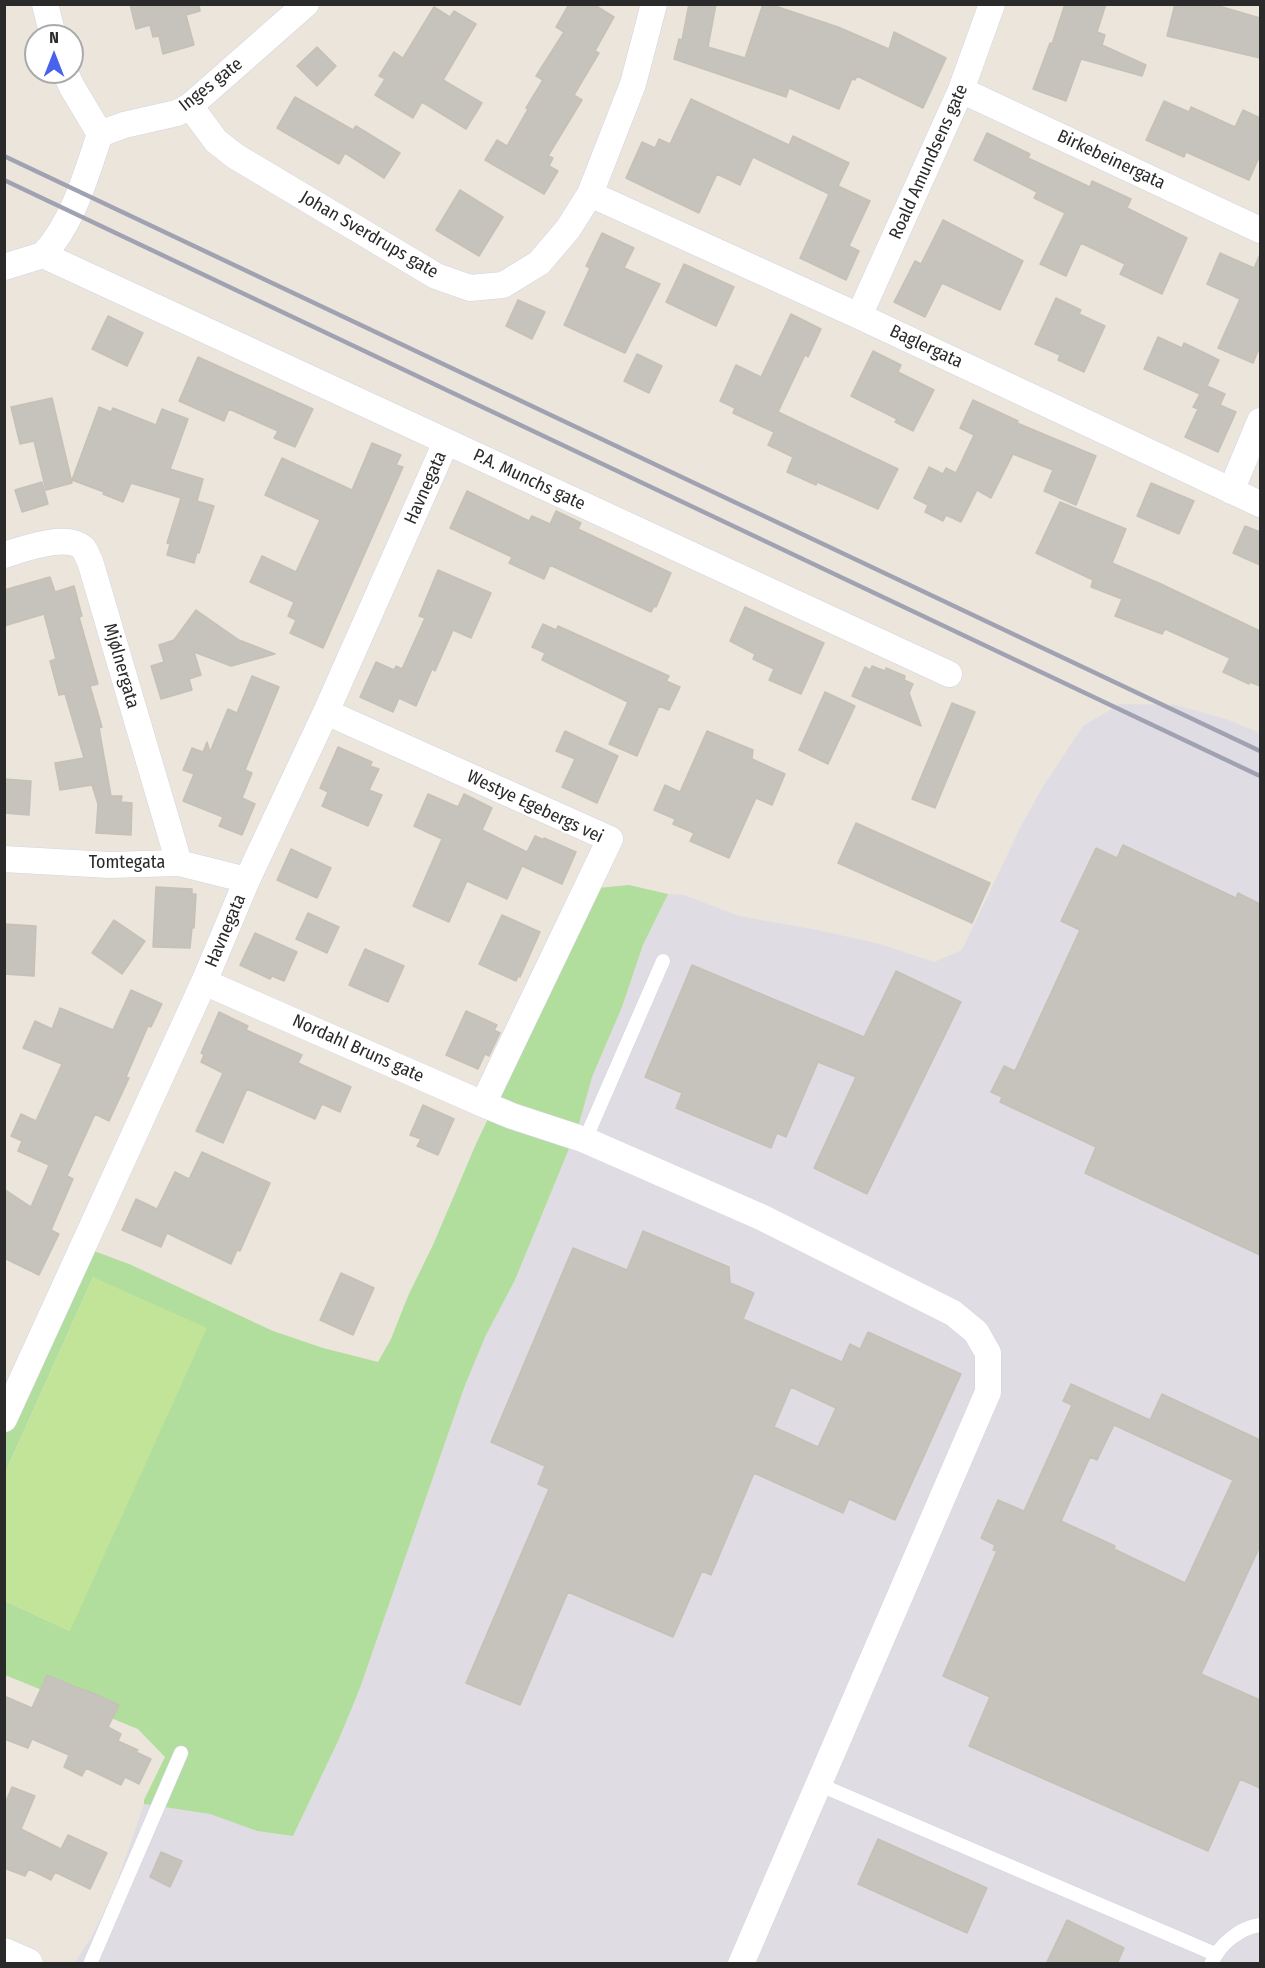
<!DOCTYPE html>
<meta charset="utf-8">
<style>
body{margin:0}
#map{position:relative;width:1265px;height:1968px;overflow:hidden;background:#ebe5dc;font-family:"Fira Sans Condensed",sans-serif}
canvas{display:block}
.frame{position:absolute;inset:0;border:6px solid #2a2a2a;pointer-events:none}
.north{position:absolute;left:24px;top:24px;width:60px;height:60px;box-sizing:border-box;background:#fff;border:2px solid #aaa;border-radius:50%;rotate:0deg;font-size:16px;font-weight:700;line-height:24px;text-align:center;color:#2a2a2a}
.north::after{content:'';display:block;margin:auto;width:21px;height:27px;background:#4862ec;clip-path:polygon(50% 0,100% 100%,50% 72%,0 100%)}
</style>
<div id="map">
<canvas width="1265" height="1968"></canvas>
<div class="frame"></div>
<div class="north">N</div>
</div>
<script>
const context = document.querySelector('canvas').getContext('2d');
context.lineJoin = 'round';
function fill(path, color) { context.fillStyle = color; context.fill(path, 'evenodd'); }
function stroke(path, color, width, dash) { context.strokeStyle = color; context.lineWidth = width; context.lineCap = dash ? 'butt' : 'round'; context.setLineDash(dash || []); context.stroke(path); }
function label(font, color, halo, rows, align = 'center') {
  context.font = font + ' "Fira Sans Condensed",sans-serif'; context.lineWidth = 4.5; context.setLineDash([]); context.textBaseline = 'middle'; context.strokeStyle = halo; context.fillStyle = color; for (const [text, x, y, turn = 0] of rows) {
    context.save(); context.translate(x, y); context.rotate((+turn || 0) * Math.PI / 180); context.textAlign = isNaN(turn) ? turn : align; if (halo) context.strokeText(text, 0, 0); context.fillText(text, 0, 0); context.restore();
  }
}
const industrial = new Path2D(`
 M1120,704L1175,705L1226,719L1260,733V1963L74,1964L92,1936L113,1894L144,1804L210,1814L257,1831L293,1836L339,1739L360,1688L464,1388L485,1337L515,1280L557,1178L579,1124L592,1077L622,1007L643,945L668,894L684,895L739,916L817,930L880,944L934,962L962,950L1021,826L1042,788L1083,726Z`);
const green = new Path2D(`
 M629,885L668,894L643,945L622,1007L592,1077L579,1124L557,1178L515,1280L485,1337L464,1388L360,1688L339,1739L293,1836L257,1831L210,1814L144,1804V1800L165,1757L138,1729L5,1675V1601L70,1631L93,1277L5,1473V1433L27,1375L94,1251L129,1264L273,1331L323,1348L378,1362L391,1339L408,1296L433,1245L476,1144L598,888Z`);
const pitch = new Path2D(`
 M93,1277L207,1328L70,1631L5,1601V1473Z`);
const building = new Path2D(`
 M130,4H199L200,11L186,15L194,45L163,54L159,36L153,37L150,25L136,29Z
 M569,4H593L614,17L595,51L599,53L574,95L582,100L548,156L553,158L549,166L558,171L544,194L485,160L497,140L507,146L528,109L526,108L543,80L536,76L564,32L556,27Z
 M689,4H716L708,47L745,58L763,4H769L838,27L889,49L894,32L946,58L923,108L857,76L855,80L852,79L839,109L789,88L786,97L674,59L679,39L682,40Z
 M1065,4H1106L1097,32L1105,35L1102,45L1146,65L1142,76L1081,59L1066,101L1033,89L1050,43L1052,44Z
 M1175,4H1212L1260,18V58L1167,36Z
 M434,7L450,17L454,11L476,24L443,80L482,103L466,129L422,102L413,118L375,95L385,79L379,76L394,52L403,58Z
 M317,47L336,66L317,86L297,66Z
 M295,97L353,130L356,126L400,153L384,178L345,153L339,164L277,128Z
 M691,99L789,145L793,136L849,163L838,186L870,201L849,246L859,251L846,280L800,258L829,194L753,157L740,185L717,174L699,213L626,178L642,142L655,148L659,139L670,144Z
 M1164,101L1189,112L1191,107L1235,127L1243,110L1260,118V155L1249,180L1186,152L1184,157L1146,140Z
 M987,133L1030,154L1028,158L1090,187L1092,181L1131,199L1127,208L1187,238L1162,294L1120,274L1125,264L1081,243L1066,276L1040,264L1065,213L1034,198L1037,192L974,160Z
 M460,190L503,217L479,256L436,230Z
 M943,220L1023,261L1000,310L942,283L925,317L894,302L915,261L921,264Z
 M602,233L634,248L624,268L660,284L625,353L564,325L590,268L586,266Z
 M1220,253L1254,268L1260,254V346L1253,363L1218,348L1240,299L1207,284Z
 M684,264L734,287L716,326L666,302Z
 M1056,298L1081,310L1079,314L1105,326L1084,372L1058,360L1060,355L1035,344Z
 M518,300L545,312L532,339L506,326Z
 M791,314L821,329L808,357L805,355L778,412L898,469L878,509L849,496L817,482L816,485L787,472L793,457L768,445L774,432L733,413L735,408L720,401L736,365L761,377Z
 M108,316L143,333L127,366L92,349Z
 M1158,337L1182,348L1184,343L1219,360L1207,386L1225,394L1220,405L1236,412L1218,452L1185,437L1198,409L1193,407L1200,394L1144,369Z
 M873,351L901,365L898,372L934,390L913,431L895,422L897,419L851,396Z
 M637,354L662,366L649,393L624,381Z
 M198,357L313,409L295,447L274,438L278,431L229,409L224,421L179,401Z
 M52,398L72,483L46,490L34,441L20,444L11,407Z
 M973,400L1018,421L1017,423L1096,456L1076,505L1044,491L1053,470L1013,454L991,498L977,490L961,522L946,515L943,521L925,512L928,505L914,498L929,467L943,474L946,468L956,473L974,435L960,428Z
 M99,407L111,412L113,408L156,425L162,409L188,419L170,469L203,479L197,501L214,506L199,553L197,552L194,563L167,555L170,544L167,543L181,498L131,483L123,502L103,494L104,492L72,480Z
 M372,443L401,455L396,465L403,467L323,648L290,633L296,620L288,616L294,602L250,582L262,556L296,572L320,520L265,495L282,458L352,490Z
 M42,482L48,504L22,512L15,490Z
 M1151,483L1194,501L1179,534L1137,516Z
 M467,491L529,521L532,516L550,524L556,511L581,523L578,529L671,573L656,607L654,606L651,612L550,565L544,579L509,563L512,557L450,528Z
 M1060,502L1126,529L1112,563L1161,584L1260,631V686L1250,682L1249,684L1223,672L1230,658L1165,629L1162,634L1115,616L1122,599L1091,587L1093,580L1036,553Z
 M1245,526L1260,532V565L1233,553Z
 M438,570L491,593L471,638L453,630L435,671L432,669L416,706L399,698L393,712L360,697L376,662L394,670L396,666L402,669L425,618L419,616Z
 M50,577L55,592L74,586L82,616L79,617L98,684L90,686L102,727L99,728L111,796H122L121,802L132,803L131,835L96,833L98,804L92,785L60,790L55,763L84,758L65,694L59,695L50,661L56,659L44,614L4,626V590Z
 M745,607L824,643L801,694L769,680L774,669L753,659L755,654L730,641Z
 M196,610L239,640L275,654L231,666L194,652L201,675L189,679L192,690L161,699L151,666L164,662L159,645L174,640Z
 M543,624L556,630L558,626L669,676L666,681L680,687L669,710L659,706L637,756L609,744L628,702L542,660L545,653L532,647Z
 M872,666L885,671L886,668L905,676L904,680L913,684L909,693L921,726L852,696L865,667L870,670Z
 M252,676L279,687L245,770L252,773L242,798L255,804L242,835L219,826L223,817L183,801L194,774L183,770L192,748L203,752L207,742L210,752L228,709L237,713Z
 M825,692L855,706L828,764L799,750Z
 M952,703L975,712L935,808L912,799Z
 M565,731L618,756L597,803L562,787L575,759L556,751Z
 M707,731L753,750L752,759L785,774L772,805L756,798L729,858L690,841L694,833L673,824L675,819L654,810L665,785L680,792Z
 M338,747L372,762L370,766L379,769L369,790L382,795L368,826L322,806L328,792L320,788Z
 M4,779L31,781L29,815L4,813Z
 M428,794L458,807L464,794L492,808L482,830L527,852L535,836L544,840V838L576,852L562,884L522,866L507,899L467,881L449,922L413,906L442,839L414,826Z
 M856,823L990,883L972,923L838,863Z
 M1123,845L1236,898L1238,893L1260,904V1255L1085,1173L1096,1147L1000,1102L1002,1097L991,1092L1004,1066L1015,1071L1080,930L1061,921L1096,848L1117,858Z
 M291,849L331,868L317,898L277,880Z
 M156,887L192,889V894H196L194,928H192L190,948L153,947Z
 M308,913L339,927L327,953L296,939Z
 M502,915L540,932L520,977L518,976L516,981L479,964Z
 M114,920L145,941L122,974L92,953Z
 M4,924L36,926L34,976L4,974Z
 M255,933L297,952L284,981L272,976L270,979L240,965Z
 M365,949L404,966L388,1002L349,985Z
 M692,965L864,1037L896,971L961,1002L867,1194L814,1168L856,1077L818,1062L786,1137L777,1133L771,1148L676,1108L682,1093L645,1077Z
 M131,990L162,1004L151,1027L148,1026L126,1077L129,1078L109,1121L95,1114L67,1176L73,1179L51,1230L59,1234L39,1275L4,1258V1189L31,1207L49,1165L18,1151L22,1141L11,1136L21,1114L36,1121L62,1064L23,1048L35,1021L52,1029L60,1008L113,1030Z
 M466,1011L497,1025L494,1030L500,1033L489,1056L485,1054L478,1069L446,1055Z
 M219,1012L248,1026L246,1030L302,1055L298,1063L351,1087L340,1112L322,1104L315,1119L247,1089L223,1143L196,1131L223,1073L201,1062L204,1055L201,1053Z
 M423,1105L454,1119L438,1155L417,1146L421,1139L410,1135Z
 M202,1152L270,1183L240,1251L237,1250L231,1264L167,1233L161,1247L122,1230L136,1199L157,1209L175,1172L189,1179Z
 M643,1231L729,1267L730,1283L754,1293L743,1319L842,1362L850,1344L860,1349L868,1332L961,1374L895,1520L849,1499L843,1513L754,1473L711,1575L702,1571L673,1637L568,1592L520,1705L466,1683L549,1489L538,1484L545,1466L491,1442L573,1248L627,1270ZM791,1387L836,1408L818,1447L774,1427Z
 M341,1273L374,1288L353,1335L320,1320Z
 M1071,1384L1150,1420L1162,1394L1260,1440V1546L1201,1674L1260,1700V1788L1240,1779L1208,1851L969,1746L990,1697L943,1676L997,1551L993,1550L995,1545L981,1538L998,1500L1024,1511L1072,1405L1063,1401ZM1114,1425L1233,1480L1185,1583L1114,1549L1115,1546L1061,1521L1090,1457L1097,1460Z
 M47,1675L85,1691L86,1690L119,1705L108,1727L121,1734L118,1741L138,1750L136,1752L151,1759L139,1784L125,1777L121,1785L86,1768L82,1776L64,1767L69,1755L32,1739L28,1748L4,1739V1696L32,1708Z
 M12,1787L35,1796L21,1829L61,1849L68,1835L107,1853L90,1889L55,1872L51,1880L29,1869L25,1876L4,1868V1806Z
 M878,1839L987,1888L967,1933L858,1884Z
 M161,1852L182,1861L170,1887L150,1877Z
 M1067,1920L1124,1948L1117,1964H1046Z`);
const service = new Path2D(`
 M585,1140L663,961
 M818,1784L1215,1954
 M90,1964L181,1753
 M1211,1964C1220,1944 1239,1928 1260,1925`);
const minor = new Path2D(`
 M45,4L53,36
 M65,72L72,87L100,134
 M961,90L1260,230
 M190,106L216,141L235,156L436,276L470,288L503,285L539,263L568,229L590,194L633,84L654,4
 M100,134L124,125L177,113L190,106L306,4
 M590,194L859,316L1260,504
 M43,255L949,674
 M43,255C73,223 86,175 100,134
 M4,267L43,255
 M859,316L961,90L992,4
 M1231,491L1260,421
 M4,555C23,549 67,533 83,548C86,551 88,558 90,561L179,863
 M326,712L610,839L483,1104
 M4,859L109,865L179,863L247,880
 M204,982L483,1104L512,1116L585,1140L761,1217L953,1313L976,1332L988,1353V1392L741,1964
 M4,1419L204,982L247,880L326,712L446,442`);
const tertiary = new Path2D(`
 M4,1954L27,1964`);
const rail = new Path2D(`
 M4,156L1260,751
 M4,180L1260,776`);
const streetNames = [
 ["Inges gate",211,85,-38],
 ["Birkebeinergata",1111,160,25],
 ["Roald Amundsens gate",929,162,-66],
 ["Johan Sverdrups gate",369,235,30],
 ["Baglergata",926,347,25],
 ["P.A. Munchs gate",529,480,25],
 ["Havnegata",426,488,-66],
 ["Mjølnergata",121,666,74],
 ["Westye Egebergs vei",535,807,25],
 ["Tomtegata",127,863],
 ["Havnegata",226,931,-67],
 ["Nordahl Bruns gate",358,1049,24]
];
fill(industrial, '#dfdde3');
fill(green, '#b1dd9d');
fill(pitch, '#c2e499');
fill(building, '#c6c2bc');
stroke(building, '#c6c1b6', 1.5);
stroke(service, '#d2d4e1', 15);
stroke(minor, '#d2d4e1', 27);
stroke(tertiary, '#d2d4e1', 33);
stroke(service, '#fff', 14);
stroke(minor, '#fff', 26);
stroke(tertiary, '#fff', 32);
stroke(rail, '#a0a2b2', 4.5);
label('18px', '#2a2a2a', '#fff', streetNames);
</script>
